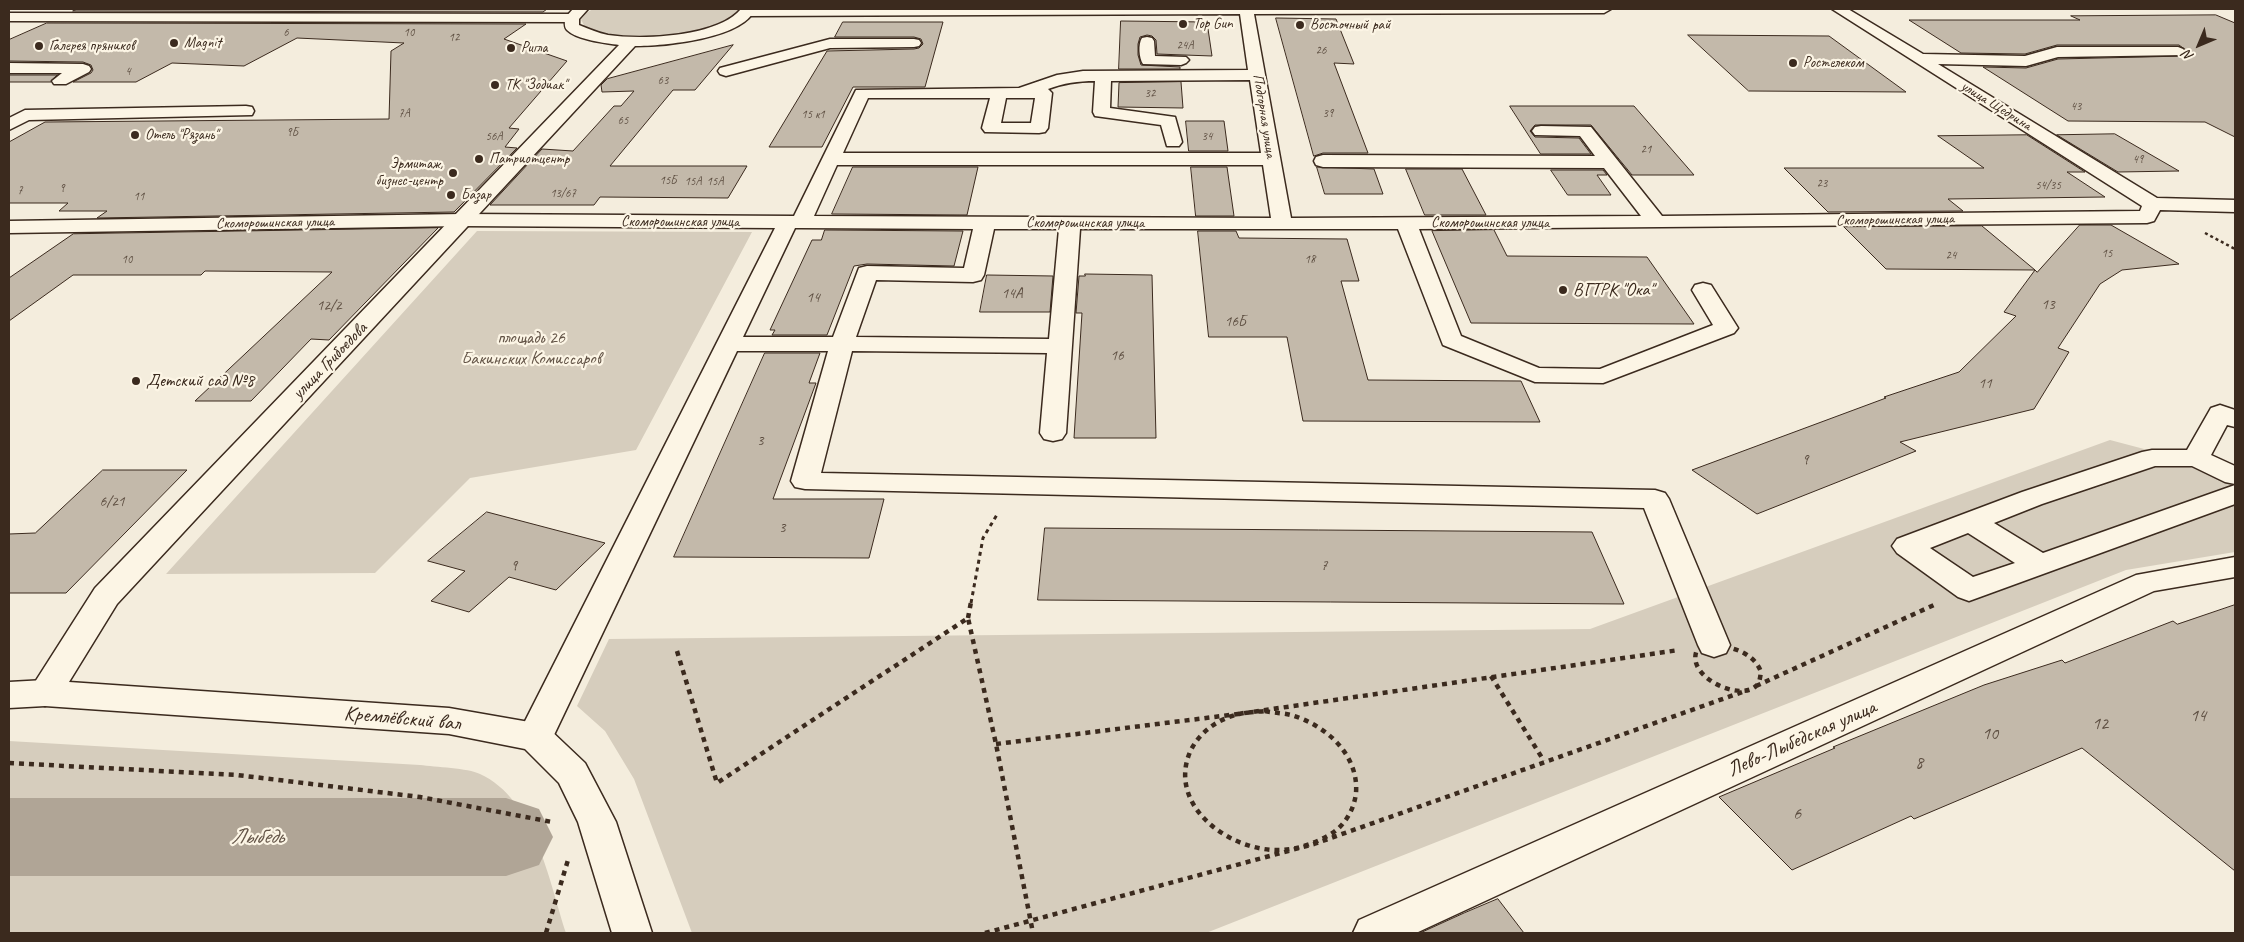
<!DOCTYPE html>
<meta charset="utf-8">
<style>
body{margin:0}
#map{position:relative;width:2244px;height:942px;overflow:hidden;background:#f4eddd;font-family:Caveat,sans-serif}
canvas{display:block}
.frame{position:absolute;inset:0;border:10px solid #3b2a1e;pointer-events:none}
.north{position:absolute;left:2174px;top:20px;width:50px;height:50px;-webkit-text-stroke:4px #fcf5e5;paint-order:stroke;rotate:225deg;font-size:14px;font-weight:700;line-height:20px;text-align:center;color:#3b2a1e}
.north::after{content:'';display:block;margin:auto;width:18px;height:22px;background:#3b2a1e;clip-path:polygon(50% 0,100% 100%,50% 72%,0 100%)}
</style>
<div id="map">
<canvas width="2244" height="942"></canvas>
<div class="frame"></div>
<div class="north">N</div>
</div>
<script>
const context = document.querySelector('canvas').getContext('2d');
context.lineJoin = 'round';
function fill(path, color) { context.fillStyle = color; context.fill(path, 'evenodd'); }
function stroke(path, color, width, dash) { context.strokeStyle = color; context.lineWidth = width; context.lineCap = dash ? 'butt' : 'round'; context.setLineDash(dash || []); context.stroke(path); }
function label(font, color, halo, rows, align = 'center') {
  context.font = font + ' Caveat,sans-serif'; context.lineWidth = 4.5; context.setLineDash([]); context.textBaseline = 'middle'; context.strokeStyle = halo; context.fillStyle = color; for (const [text, x, y, turn = 0] of rows) {
    context.save(); context.translate(x, y); context.rotate((+turn || 0) * Math.PI / 180); context.textAlign = isNaN(turn) ? turn : align; if (halo) context.strokeText(text, 0, 0); context.fillText(text, 0, 0); context.restore();
  }
}
const green = new Path2D(`
 M593,9H738V10C732,17 726,21 717,25C693,35 604,47 585,27C583,25 583,22 581,20L586,13Z
 M477,231L752,232L636,450L470,478L375,573L166,574Z
 M2110,440L2235,473V552L2126,570L1206,933H692L634,779L605,731L577,706L609,639L1590,629Z
 M9,741L420,765C435,767 468,768 480,774C535,799 549,881 566,933H9Z`);
const river = new Path2D(`
 M9,798H506L539,809L553,837L539,865L506,876H9Z`);
const building = new Path2D(`
 M78,9H547L543,12L73,11Z
 M2216,15L2235,23V137L2205,122L2068,121L1983,67L2026,68L2058,59L2184,56L2187,51L2179,45H2057L2025,54L1961,53L1909,20H2080L2071,16Z
 M1276,18L1336,19L1354,64L1334,63L1368,153H1323L1314,156Z
 M1121,21L1207,22L1212,56L1157,54L1156,40L1152,36L1147,35L1140,37L1138,44V55L1141,65L1180,67V69H1119Z
 M843,22H943L925,87H853L822,147H769L827,51L914,49L919,48L923,44L921,39L914,37H835Z
 M47,23L526,24L504,39L567,61L509,128L519,129L505,147L517,148L454,212L97,218L107,211H59L68,203H9V142L45,122L389,119L391,51L404,43L297,38L244,66L172,63L136,82H73L91,73L93,70L91,65L83,62L9,61V40Z
 M1688,35L1829,36L1906,92L1749,91Z
 M733,45L695,90H673L610,166H747L728,198L600,197L594,205H490L542,149L573,151L614,106H621L634,91L602,92L601,85L607,79Z
 M9,75H57L51,82H9Z
 M1181,82L1183,108L1118,107L1119,83Z
 M1510,106H1634L1694,175H1632L1591,125H1535L1530,131L1535,137L1579,138L1591,154H1541Z
 M1186,121H1224L1228,151H1189Z
 M2115,134L2179,171L2118,172L2057,135Z
 M2027,135L2085,172H2067L2105,197L1948,199L1963,211L1828,212L1784,168H1984L1938,136Z
 M853,167H978L967,215L832,214Z
 M1191,167H1227L1234,216H1196Z
 M1317,167L1374,169L1383,194H1325Z
 M1406,169H1462L1486,215H1425Z
 M1551,170H1603L1607,175H1597L1611,195H1568Z
 M2080,225H2111L2179,264L2122,270L2100,284L2058,348L2069,352L2034,409L1900,442L1916,451L1757,514L1692,470L1886,398L1884,397L1959,372L2016,316L2004,312L2035,270L2037,272Z
 M1982,226L2035,270L1886,269L1844,227Z
 M438,228L329,340L311,339L251,401H195L332,272L205,271L201,275H73L9,321V278L73,234Z
 M825,230L963,231L954,266L867,264L854,266L827,335H772L775,330H770L812,240H821Z
 M1494,230L1507,256L1647,257L1694,324L1471,323L1432,231Z
 M1198,231H1236L1239,238L1347,239L1359,281H1341L1368,380L1521,381L1540,422L1303,421L1287,337H1209Z
 M1085,274L1152,275L1156,438H1074L1082,313H1076L1079,276H1085Z
 M987,275L1053,276L1050,312H980Z
 M765,353H820L809,383H816L773,499H884L869,558L674,557Z
 M103,470H187L66,593H9V534L35,533Z
 M487,512L605,543L556,590L509,577L469,612L431,601L465,571L428,561Z
 M1045,528L1592,532L1624,604L1038,600Z
 M2235,605V871L2082,748L1914,819L1911,816L1792,870L1719,797L1835,748L1833,747L1984,685L2062,660L2065,663L2173,621L2177,624Z
 M1498,899L1524,933H1420L1464,913Z`);
const pathFar2 = new Path2D(`
 M2205,233L2235,249`);
const pathFar1 = new Path2D(`
 M971,603L983,538L998,513`);
const path = new Path2D(`
 M968,618L971,602
 M1714,645C1733,647 1754,653 1761,672C1760,677 1760,683 1756,686C1739,702 1685,676 1697,650Z
 M677,651L717,783L968,618L996,744L1033,933
 M1491,676L1544,761
 M1756,686L1934,605
 M1265,711C1274,713 1283,713 1291,715C1326,725 1359,755 1356,793C1354,810 1345,825 1331,834C1314,844 1294,851 1274,850C1225,848 1168,804 1190,752C1199,732 1218,719 1239,714C1247,712 1256,712 1265,711Z
 M996,744L1238,714L1679,650
 M9,763L237,775L420,797L552,822
 M546,933L568,860
 M985,933L1314,844L1748,690`);
const minor = new Path2D(`
 M743,9H1611L1604,13L1254,14L1291,218L1641,216L1604,168L1323,167L1316,165L1314,161L1316,157L1323,155L1595,156L1580,136L1535,135L1532,131L1535,127L1541,126L1591,127L1662,216L2140,211L2142,206L1832,9H1848L1923,54L2025,56L2057,47H2178L2183,49L2186,52L2183,55L2058,57L2026,66L1938,64L2157,198L2235,200V212L2160,210L2154,221L2147,223L1419,229L1461,336L1539,368L1600,369L1713,325L1692,290L1695,285L1703,283L1711,285L1738,328L1734,333L1603,383L1535,382L1443,345L1398,229H1080L1066,433L1062,439L1053,441L1044,439L1040,433L1047,353L852,351L821,473L1655,490L1665,493L1669,499L1730,645L1726,653L1714,657L1702,653L1698,645L1644,508L805,489L795,487L791,481L828,351H737L553,737L547,747L535,751L523,747L517,737L775,228L463,226L9,233V221L463,214L794,216L856,90L1019,88L1057,75L1083,71L1248,70L1240,14L747,16L740,12ZM1250,80L1261,153H843L868,98H990L982,128L985,132L1039,133L1045,132L1048,128L1052,93L1048,89C1064,83 1078,81 1095,81L1093,112L1095,116L1161,125L1167,146H1179L1182,142L1175,117L1110,108L1111,81ZM1006,98H1035L1031,123H1001ZM837,165H1263L1271,218L814,216ZM795,228H801L973,229L964,268L867,266L859,268L833,337H743ZM994,229H1059L1049,339L856,337L876,280L973,282L981,280L984,275Z
 M9,13L572,14L579,18L572,22L9,21Z
 M1147,37L1152,38L1154,41L1155,56L1186,57L1189,60L1186,63L1181,65L1143,64C1139,58 1138,44 1142,38Z
 M830,39H914L919,40L921,43L919,46L914,47L830,48L726,76L720,74L718,71L720,68Z
 M9,63L83,64L89,66L91,69L89,72L66,84H54L52,81L62,73H9Z
 M246,106L252,107L254,111L252,115L29,120L9,130V118L25,110Z
 M2220,405L2235,410V427L2227,425L2211,455L2235,466V484L2225,482L2192,466H2155L2042,504L1994,523L2043,553L2235,485V504L1969,601L1958,597L1897,553L1892,546L1897,539L2022,492L2142,452L2152,450H2187L2211,408ZM1968,533L2015,563L1973,577L1930,548Z
 M2235,557V577L2154,591L1416,933H1353L1359,920L2136,575Z
 M45,680L57,684L62,693L57,702L45,706L9,708V682Z`);
const major = new Path2D(`
 M573,9H588L579,19V25C589,29 598,33 608,35C642,40 718,37 741,9H755C743,39 663,46 635,46L117,604L69,682L449,708L535,723L547,727L585,763L616,822L652,933H612L578,822L559,783L525,749L449,734L45,706L33,702L28,693L95,588L619,45C605,43 577,40 567,30C564,27 565,22 565,18Z`);
const markers = [
 [1183,24,5,"#3b2a1e"],
 [1300,25,5,"#3b2a1e"],
 [174,43,5,"#3b2a1e"],
 [39,46,5,"#3b2a1e"],
 [511,48,5,"#3b2a1e"],
 [1793,63,5,"#3b2a1e"],
 [495,85,5,"#3b2a1e"],
 [135,135,5,"#3b2a1e"],
 [479,159,5,"#3b2a1e"],
 [453,173,5,"#3b2a1e"],
 [451,195,5,"#3b2a1e"],
 [1563,290,5,"#3b2a1e"],
 [136,381,5,"#3b2a1e"]
];
const farNumbernames = [
 ["6",286,33],
 ["10",409,33],
 ["12",454,38],
 ["24А",1185,46],
 ["26",1321,51],
 ["4",128,72],
 ["63",663,81],
 ["32",1150,94],
 ["43",2076,107],
 ["7А",404,114],
 ["39",1328,114],
 ["15 к1",813,115],
 ["65",623,121],
 ["9Б",292,133],
 ["56А",494,137],
 ["34",1207,137],
 ["21",1646,150],
 ["49",2138,160],
 ["15Б",668,181],
 ["15А",693,182],
 ["15А",715,182],
 ["23",1822,184],
 ["54/35",2048,186],
 ["9",62,189],
 ["7",20,191],
 ["13/67",563,194],
 ["11",139,197],
 ["15",2107,254],
 ["24",1951,256],
 ["10",127,260],
 ["18",1310,260]
];
const farPoinames = [
 ["Top Gun",1193,24],
 ["Восточный рай",1310,25],
 ["Magnit",184,43],
 ["Галерея пряников",49,46],
 ["Ригла",521,48],
 ["Ростелеком",1803,63],
 ["ТК \"Зодиак\"",505,85],
 ["Отель \"Рязань\"",145,135],
 ["Патриотцентр",489,159],
 ["Эрмитаж,",443,164,"right"],
 ["бизнес-центр",443,181,"right"],
 ["Базар",461,195]
];
const farStreetnames = [
 ["улица Щедрина",1996,106,32],
 ["Подгорная улица",1264,116,81],
 ["Скоморошинская улица",1895,220,-1],
 ["Скоморошинская улица",680,222],
 ["Скоморошинская улица",275,223,-1],
 ["Скоморошинская улица",1085,223],
 ["Скоморошинская улица",1490,223]
];
const numberNames = [
 ["14А",1012,294],
 ["14",813,298],
 ["13",2048,305],
 ["12/2",329,306],
 ["16Б",1235,322],
 ["16",1117,356],
 ["11",1985,384],
 ["3",760,441],
 ["9",1805,460],
 ["6/21",112,502],
 ["3",782,528],
 ["9",514,566],
 ["7",1324,566]
];
const poiNames = [
 ["ВГТРК \"Ока\"",1573,290],
 ["Детский сад №8",146,381]
];
const parkNames = [
 ["площадь 26",531,338],
 ["Бакинских Комиссаров",531,359]
];
const streetNames = [
 ["улица Грибоедова",330,361,-46]
];
const nearNumbernames = [
 ["14",2198,716],
 ["12",2100,724],
 ["10",1990,734],
 ["8",1919,763],
 ["6",1797,814]
];
const nearStreetnames = [
 ["Кремлёвский вал",402,719,5],
 ["Лево-Лыбедская улица",1802,739,-24]
];
const nearWaternames = [
 ["Лыбедь",257,837]
];
fill(green, '#d6cdbd');
fill(river, '#b0a596');
fill(building, '#c3b9aa');
stroke(building, '#3b2a1e', 1);
stroke(minor, '#3b2a1e', 3);
stroke(major, '#3b2a1e', 3);
stroke(pathFar2, '#3b2a1e', 2.5, [3, 3]);
stroke(pathFar1, '#3b2a1e', 3, [4, 4]);
stroke(path, '#3b2a1e', 4.5, [5, 5]);
fill(minor, '#fcf5e5');
fill(major, '#fcf5e5');
for (const [x, y, r, color] of markers) { const dot = new Path2D(); dot.arc(x, y, r, 0, 2 * Math.PI); context.fillStyle = color; context.fill(dot); stroke(dot, '#fcf5e5', 2); }
label('12px', '#5d4e41', null, farNumbernames);
label('15px', '#3b2a1e', '#fcf5e5', farPoinames, 'left');
label('15px', '#3b2a1e', '#fcf5e5', farStreetnames);
label('15px', '#5d4e41', null, numberNames);
label('18px', '#3b2a1e', '#fcf5e5', poiNames, 'left');
label('18px', '#625346', '#fcf5e5', parkNames);
label('18px', '#3b2a1e', '#fcf5e5', streetNames);
label('18px', '#5d4e41', null, nearNumbernames);
label('21px', '#3b2a1e', '#fcf5e5', nearStreetnames);
label('italic 22px', '#645548', '#fcf5e5', nearWaternames);
</script>
